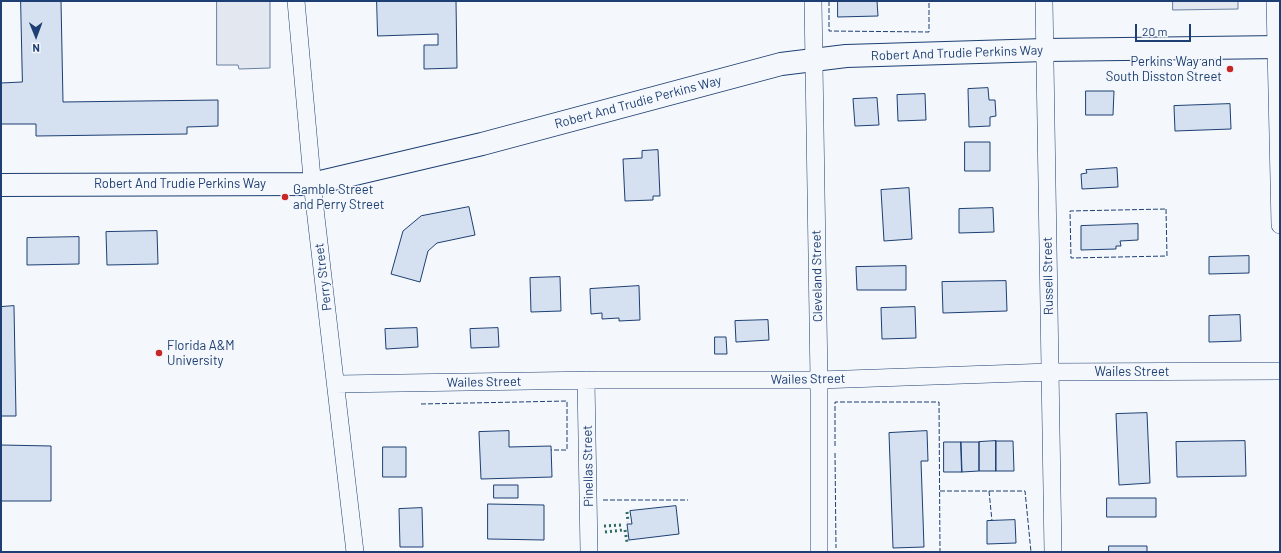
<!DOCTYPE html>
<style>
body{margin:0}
#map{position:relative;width:1281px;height:553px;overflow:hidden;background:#f4f7fb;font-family:Barlow,sans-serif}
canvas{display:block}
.frame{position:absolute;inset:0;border:2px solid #1d3f73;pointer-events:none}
.north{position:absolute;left:16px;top:16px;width:40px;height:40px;-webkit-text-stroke:3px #f4f7fb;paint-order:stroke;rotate:179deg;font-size:11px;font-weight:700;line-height:16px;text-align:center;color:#1d3f73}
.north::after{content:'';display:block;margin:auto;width:14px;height:18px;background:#1d3f73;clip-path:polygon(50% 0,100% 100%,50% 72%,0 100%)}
.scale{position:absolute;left:1135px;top:24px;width:56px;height:18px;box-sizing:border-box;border:2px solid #1d3f73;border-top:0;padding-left:5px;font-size:12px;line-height:14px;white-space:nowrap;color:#1d3f73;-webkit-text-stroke:3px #f4f7fb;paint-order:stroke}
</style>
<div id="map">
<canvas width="1281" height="553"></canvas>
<div class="frame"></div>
<div class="north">N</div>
<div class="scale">20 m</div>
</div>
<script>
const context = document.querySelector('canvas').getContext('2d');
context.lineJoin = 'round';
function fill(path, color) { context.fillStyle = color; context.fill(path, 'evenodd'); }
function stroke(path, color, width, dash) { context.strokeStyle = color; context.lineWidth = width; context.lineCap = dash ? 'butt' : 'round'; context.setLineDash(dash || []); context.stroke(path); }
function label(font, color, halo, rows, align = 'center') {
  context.font = font + ' Barlow,sans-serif'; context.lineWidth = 3; context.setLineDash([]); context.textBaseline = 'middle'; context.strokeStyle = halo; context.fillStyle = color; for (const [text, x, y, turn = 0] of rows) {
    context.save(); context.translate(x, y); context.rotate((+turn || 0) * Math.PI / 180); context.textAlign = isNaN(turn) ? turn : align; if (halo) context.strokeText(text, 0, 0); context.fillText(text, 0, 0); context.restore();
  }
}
const parking = new Path2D(`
 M217,1H270V68L239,69L238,65H217Z
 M1173,1H1238V9L1173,10Z`);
const building = new Path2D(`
 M21,1H61L63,102L218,100V126L187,127V134L36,136V124H1V83L22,82Z
 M377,1H456L457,68L424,69V45H438V34L378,36Z
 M838,1H877L878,16L838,17Z
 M988,88L989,100H995L996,116L990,117V126L969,127L968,89Z
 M1086,91H1114L1113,115H1086Z
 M925,94L926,120L898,121L897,95Z
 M877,98L879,125L855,126L853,99Z
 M1230,104L1231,129L1175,131L1174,106Z
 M965,142H990V171H965Z
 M658,150L660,196H653V200L625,201L623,159L642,158V151Z
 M1117,168L1118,187L1082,189L1081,174L1087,173L1086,170Z
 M909,188L912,239L884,241L881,190Z
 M469,207L475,235L437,243L428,251L420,282L391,274L403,231L421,216Z
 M993,208L994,232L959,233V209Z
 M1138,224V240L1120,241L1121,246H1116V249L1081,250V226Z
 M157,231L158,264L107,265L106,232Z
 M79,237V264L27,265V238Z
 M1249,256V273L1209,274V257Z
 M906,266V290H857L856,267Z
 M560,277L561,311L531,312L530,278Z
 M1006,281L1007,311L943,313L942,282Z
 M639,286L640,320L619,321V318L602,319V313L591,314L590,289Z
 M14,306L16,416H1V307Z
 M915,307L916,338L882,339L881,308Z
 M1240,315L1241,341L1209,342V316Z
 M768,320L769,340L736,342L735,321Z
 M417,328L418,347L386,349L385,329Z
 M498,328L499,347L471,348L470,329Z
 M715,337H726L727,354H715Z
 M1147,413L1150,483L1119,485L1116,414Z
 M509,431V447L551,446L552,477L481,479L479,432Z
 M927,431L928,461H921L924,547L893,548L889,433Z
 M996,441V471H979V442Z
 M996,441H1013L1014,471H996Z
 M1245,441L1246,476L1177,477L1176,442Z
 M944,442H961L962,472H944Z
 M961,442H979V471L962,472Z
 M1,445L51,446V501H1Z
 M383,447H406V477H383Z
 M494,485H518V498H494Z
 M1107,498H1156V517H1107Z
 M488,504L544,505V540L488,539Z
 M676,506L679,534L629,540L627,524H632L630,511Z
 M422,508L423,547H400L399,509Z
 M1015,520L1016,543L987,544V521Z
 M1109,546H1147V552H1109Z`);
const street = new Path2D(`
 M296,1L314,200L355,552
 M813,1L819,380V552
 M1044,1L1053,552
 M1275,1L1280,225
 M586,380L589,552
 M336,384L597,380H819L1050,372L1280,371`);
const secondary = new Path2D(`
 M1,185L312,184L482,144L781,64L846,56L1045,50L1280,47`);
const hedge = new Path2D(`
 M627,512L628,522
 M604,526L622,525
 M625,530L627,542
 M605,532L623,530`);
const fence = new Path2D(`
 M829,1V31L929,32V1
 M1166,209L1167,256L1071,258L1070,211Z
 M421,404L567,401V450H551
 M835,446V402H939L940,552
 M835,453L836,548
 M940,491H1025L1031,552
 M989,491L992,521
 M603,500H688`);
const markers = [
 [1230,69,4,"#c62828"],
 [285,197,4,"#c62828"],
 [159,353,4,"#c62828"]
];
const streetNames = [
 ["Robert And Trudie Perkins Way",957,53,-2],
 ["Robert And Trudie Perkins Way",638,102,-15],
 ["Robert And Trudie Perkins Way",180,184],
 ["Cleveland Street",817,276,-91],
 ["Russell Street",1048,276,-91],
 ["Perry Street",323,277,-97],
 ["Wailes Street",1132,372],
 ["Wailes Street",808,379,-1],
 ["Wailes Street",484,382,-1],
 ["Pinellas Street",588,466,-91]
];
const poiNames = [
 ["Perkins Way and",1222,62,"right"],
 ["South Disston Street",1222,77,"right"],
 ["Gamble Street",293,190],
 ["and Perry Street",293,205],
 ["Florida A&M",167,346],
 ["University",167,361]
];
fill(parking, '#e3e8f0');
stroke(parking, '#687fa3', 1);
fill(building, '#d5e0f0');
stroke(building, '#1d3f73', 1);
stroke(street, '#1d3f73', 18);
stroke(secondary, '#1d3f73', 24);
stroke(street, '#f4f7fb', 17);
stroke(secondary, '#f4f7fb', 22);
stroke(hedge, '#2c6c60', 3, [2, 3]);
stroke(fence, '#1d3f73', 1, [5, 2]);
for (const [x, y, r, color] of markers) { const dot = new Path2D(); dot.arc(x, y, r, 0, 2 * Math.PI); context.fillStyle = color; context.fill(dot); stroke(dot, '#f4f7fb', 1.5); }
label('13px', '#1d3f73', '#f4f7fb', streetNames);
label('13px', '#1d3f73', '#f4f7fb', poiNames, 'left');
</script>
